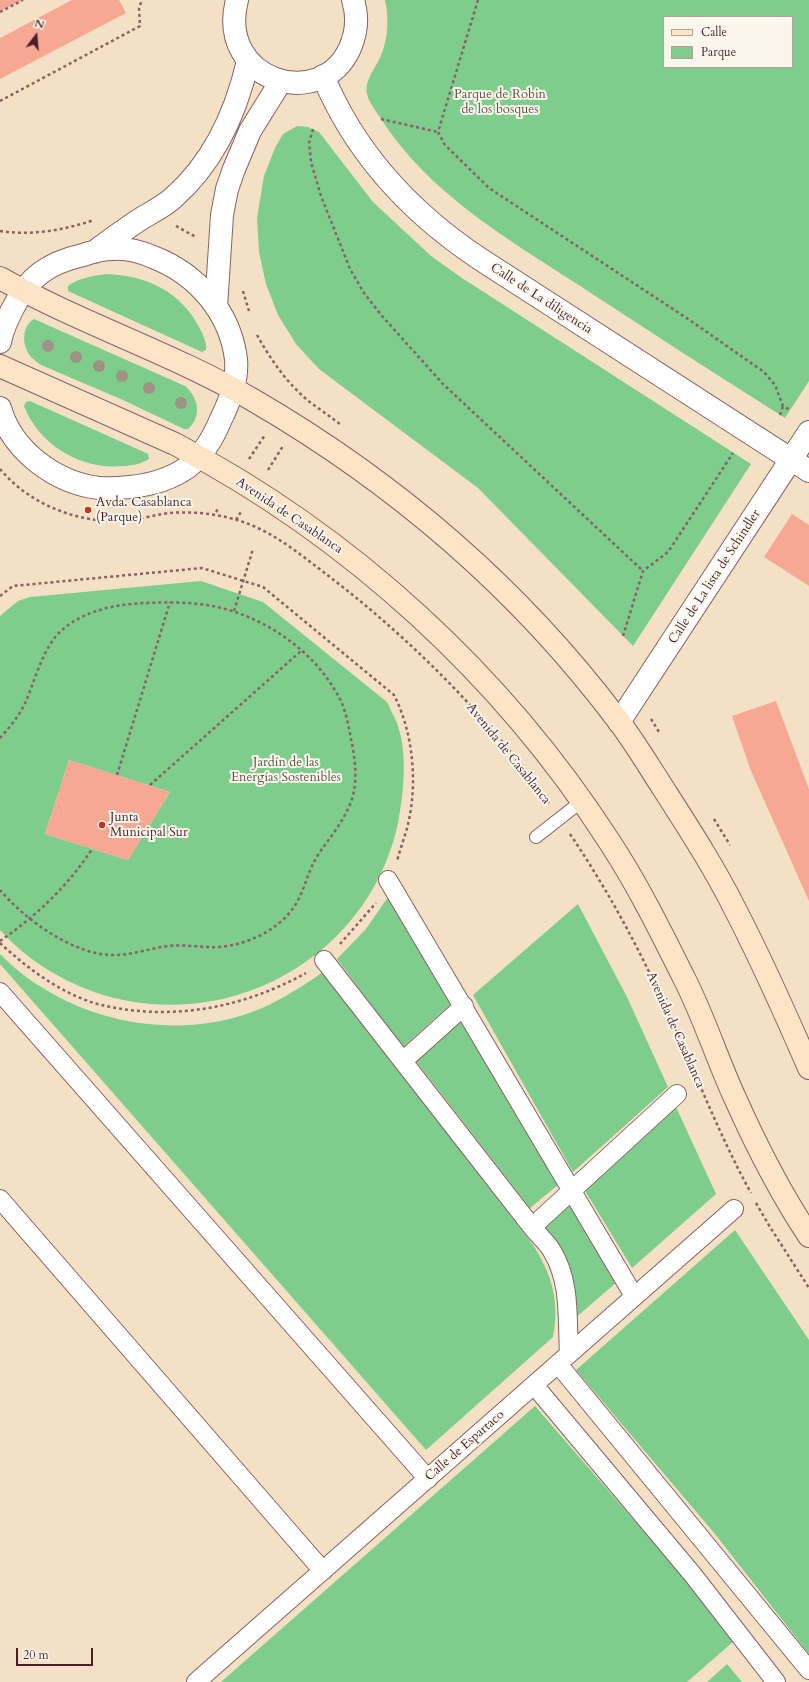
<!DOCTYPE html>
<meta charset="utf-8">
<style>
body{margin:0}
#map{position:relative;width:809px;height:1682px;overflow:hidden;background:#f4e0c5;font-family:Cardo,serif}
canvas{display:block}
.legend{position:absolute;left:663px;top:16px;width:130px;height:52px;box-sizing:border-box;background:#fbf7ec;border:1px solid #b4a19f;margin:0;padding:5px 7px;list-style:none;font-size:12px;color:#4a1f2b}
.legend li{display:flex;align-items:center;gap:8px;height:20px}
.legend b{width:20px;border:1px solid #b4a19f}
.north{position:absolute;left:16px;top:16px;width:40px;height:40px;-webkit-text-stroke:3px #fbf7ec;paint-order:stroke;rotate:16deg;font-size:11px;font-weight:700;line-height:16px;text-align:center;color:#4a1f2b}
.north::after{content:'';display:block;margin:auto;width:14px;height:18px;background:#4a1f2b;clip-path:polygon(50% 0,100% 100%,50% 72%,0 100%)}
.scale{position:absolute;left:16px;top:1648px;width:77px;height:18px;box-sizing:border-box;border:2px solid #4a1f2b;border-top:0;padding-left:5px;font-size:12px;line-height:14px;white-space:nowrap;color:#4a1f2b;-webkit-text-stroke:3px #fbf7ec;paint-order:stroke}
</style>
<div id="map">
<canvas width="809" height="1682"></canvas>
<ul class="legend">
<li><b style="height:5px;background:#fee4c6"></b>Calle</li>
<li><b style="height:11px;background:#7ecd8d"></b>Parque</li>
</ul>
<div class="north">N</div>
<div class="scale">20 m</div>
</div>
<script>
const context = document.querySelector('canvas').getContext('2d');
context.lineJoin = 'round';
function fill(path, color) { context.fillStyle = color; context.fill(path, 'evenodd'); }
function stroke(path, color, width, dash) { context.strokeStyle = color; context.lineWidth = width; context.lineCap = dash ? 'butt' : 'round'; context.setLineDash(dash || []); context.stroke(path); }
function label(font, color, halo, rows, align = 'center') {
  context.font = font + ' Cardo,serif'; context.lineWidth = 4; context.setLineDash([]); context.textBaseline = 'middle'; context.strokeStyle = halo; context.fillStyle = color; for (const [text, x, y, turn = 0] of rows) {
    context.save(); context.translate(x, y); context.rotate((+turn || 0) * Math.PI / 180); context.textAlign = isNaN(turn) ? turn : align; if (halo) context.strokeText(text, 0, 0); context.fillText(text, 0, 0); context.restore();
  }
}
const green = new Path2D(`
 M385,0H809V381L785,418C714,373 644,328 574,282C503,236 428,192 381,119C377,112 369,103 367,94C364,79 377,67 382,53C388,37 389,17 385,0ZM664,17H792V67H664Z
 M297,126L308,127L319,132L373,202L431,256L462,278L751,464L633,646L478,488L319,369L296,344L278,315L266,284L259,252L257,218L264,176L275,148L283,134Z
 M106,274C146,275 182,292 200,329C203,335 207,343 206,350L202,352L68,291V286C78,278 94,276 106,274Z
 M34,319L185,386C199,398 202,417 188,429H184L123,400L41,365C37,362 34,360 31,357C22,346 21,327 34,319Z
 M30,401L144,452L148,454L149,459C141,464 131,466 122,466C81,470 39,445 24,406L26,402Z
 M201,581L263,602L387,702C390,709 394,716 397,723C408,754 404,791 398,823C369,959 225,1037 94,992C58,979 25,958 0,930V616L18,601L30,597ZM69,760L170,792L128,860L45,834Z
 M388,897L453,1002L403,1047L337,959L366,929Z
 M578,904L627,997L668,1087L573,1172L473,995Z
 M0,954C13,967 27,979 43,988C106,1028 193,1038 262,1008C284,998 303,986 323,972L533,1245C552,1275 560,1301 553,1337L426,1450L0,964Z
 M463,1018L558,1185L530,1208L416,1061Z
 M676,1107L716,1194L632,1268L584,1189Z
 M567,1201L617,1282L574,1319L542,1224Z
 M735,1230L809,1340V1654L715,1534L576,1370Z
 M535,1406L684,1578L734,1641L687,1682H221Z
 M727,1664L742,1682H707Z`);
const building = new Path2D(`
 M0,0H23L0,11Z
 M72,0H119L126,13L0,79V38Z
 M792,514L809,525V586L764,557Z
 M776,701L809,789V901L751,771L732,716Z
 M69,760L170,792L128,860L45,834Z`);
const path = new Path2D(`
 M478,0L438,132L445,145L489,188L691,321L764,372L775,385L783,406L790,410
 M0,12L23,0
 M0,101L140,26L139,8L142,0
 M381,119L438,132
 M313,129L309,143L311,162L321,196L350,269L364,293L382,316L443,384L643,571
 M176,226L196,237
 M0,231C32,236 64,230 94,220
 M243,291L249,311
 M257,335C271,360 288,385 311,403C321,410 331,417 341,425
 M780,415L783,406
 M249,459L265,435
 M0,469C29,504 77,523 122,521C138,520 153,515 169,513C194,511 222,514 246,523C276,534 301,555 326,574C410,638 489,717 549,803
 M268,470L283,446
 M216,512L219,507
 M236,520L242,510
 M0,596L13,586L202,568L263,587L394,695C414,734 418,787 407,828C404,839 400,850 397,861
 M234,611L253,549
 M623,636L643,571L668,552L733,453
 M651,719L659,732
 M0,738C10,727 20,715 26,701C35,680 44,645 62,630C85,610 117,604 146,603C168,602 190,602 212,606C261,615 311,648 336,692C345,706 348,723 351,739C355,758 358,780 352,799C345,820 330,837 318,855C308,871 306,885 298,900C284,928 248,945 219,947C202,948 186,944 169,946C150,948 133,955 114,955C75,956 24,919 0,890
 M117,775L170,602
 M150,785L301,651
 M714,819L730,845
 M570,834C607,889 638,946 665,1006C694,1069 718,1133 751,1193
 M0,941C36,916 68,886 92,849
 M0,943C29,970 67,998 106,1006C175,1021 245,1007 306,973
 M340,944L376,903
 M756,1203L770,1227L809,1288`);
const service = new Path2D(`
 M536,837L582,801`);
const pedestrian = new Path2D(`
 M388,880L634,1296
 M324,960L532,1227C538,1235 547,1242 552,1251C571,1282 567,1319 569,1354
 M0,992L428,1479
 M403,1061L464,1006
 M0,1199L323,1571
 M532,1227L677,1094
 M558,1364L809,1670
 M534,1385L693,1575L776,1682
 M196,1682L734,1209`);
const minor = new Path2D(`
 M237,0C216,81 321,113 350,48C357,32 358,16 353,0
 M323,76C355,153 411,213 480,259L809,471
 M94,252C109,241 124,230 139,220C150,213 163,207 173,198C214,162 236,113 248,61
 M216,307L222,215L227,189L234,169L250,131L281,81
 M0,342C2,330 7,320 12,310C28,277 48,263 83,255C92,252 103,249 113,249C127,248 141,252 153,257C197,274 230,312 236,359C238,379 230,401 221,419C214,436 203,455 188,467C171,479 150,485 130,487C120,488 109,489 99,488C56,483 12,451 0,408
 M619,722L809,432`);
const secondary = new Path2D(`
 M0,278C82,324 172,353 253,400C394,482 519,589 617,719C634,741 648,765 663,788C688,827 714,867 735,909C762,961 786,1015 809,1068
 M0,366L175,444C350,536 502,675 609,841C638,885 661,932 684,978C704,1017 717,1059 735,1098C756,1145 781,1194 809,1236`);
const trees = [
 [48,346],
 [76,357],
 [99,366],
 [122,376],
 [149,388],
 [181,403]
];
const markers = [
 [88,510,4,"#c8321e"],
 [102,825,4,"#c8321e"]
];
const parkNames = [
 ["Parque de Robin",500,95],
 ["de los bosques",500,110],
 ["Jardín de las",286,763],
 ["Energías Sostenibles",286,778]
];
const streetNames = [
 ["Calle de La diligencia",541,299,33],
 ["Avenida de Casablanca",289,516,34],
 ["Calle de La lista de Schindler",715,577,-57],
 ["Avenida de Casablanca",508,754,51],
 ["Avenida de Casablanca",675,1030,66],
 ["Calle de Espartaco",465,1446,-41]
];
const poiNames = [
 ["Avda. Casablanca",96,503],
 ["(Parque)",96,518],
 ["Junta",110,818],
 ["Municipal Sur",110,833]
];
fill(green, '#7ecd8d');
fill(building, '#f6a894');
stroke(service, '#866361', 14);
stroke(pedestrian, '#866361', 20);
stroke(minor, '#866361', 24);
stroke(secondary, '#866361', 24);
stroke(path, '#866361', 2.5, [3, 3]);
stroke(service, '#fff', 12);
stroke(pedestrian, '#fff', 18);
stroke(minor, '#fff', 22);
stroke(secondary, '#fee4c6', 22);
context.fillStyle = '#9f9280';
for (const [x, y] of trees) { context.beginPath(); context.arc(x, y, 6, 0, 2 * Math.PI); context.fill(); }
for (const [x, y, r, color] of markers) { const dot = new Path2D(); dot.arc(x, y, r, 0, 2 * Math.PI); context.fillStyle = color; context.fill(dot); stroke(dot, '#fbf7ec', 1.5); }
label('13px', '#5a5348', '#fbf7ec', parkNames);
label('13px', '#4a1f2b', '#fbf7ec', streetNames);
label('13px', '#4a1f2b', '#fbf7ec', poiNames, 'left');
</script>
